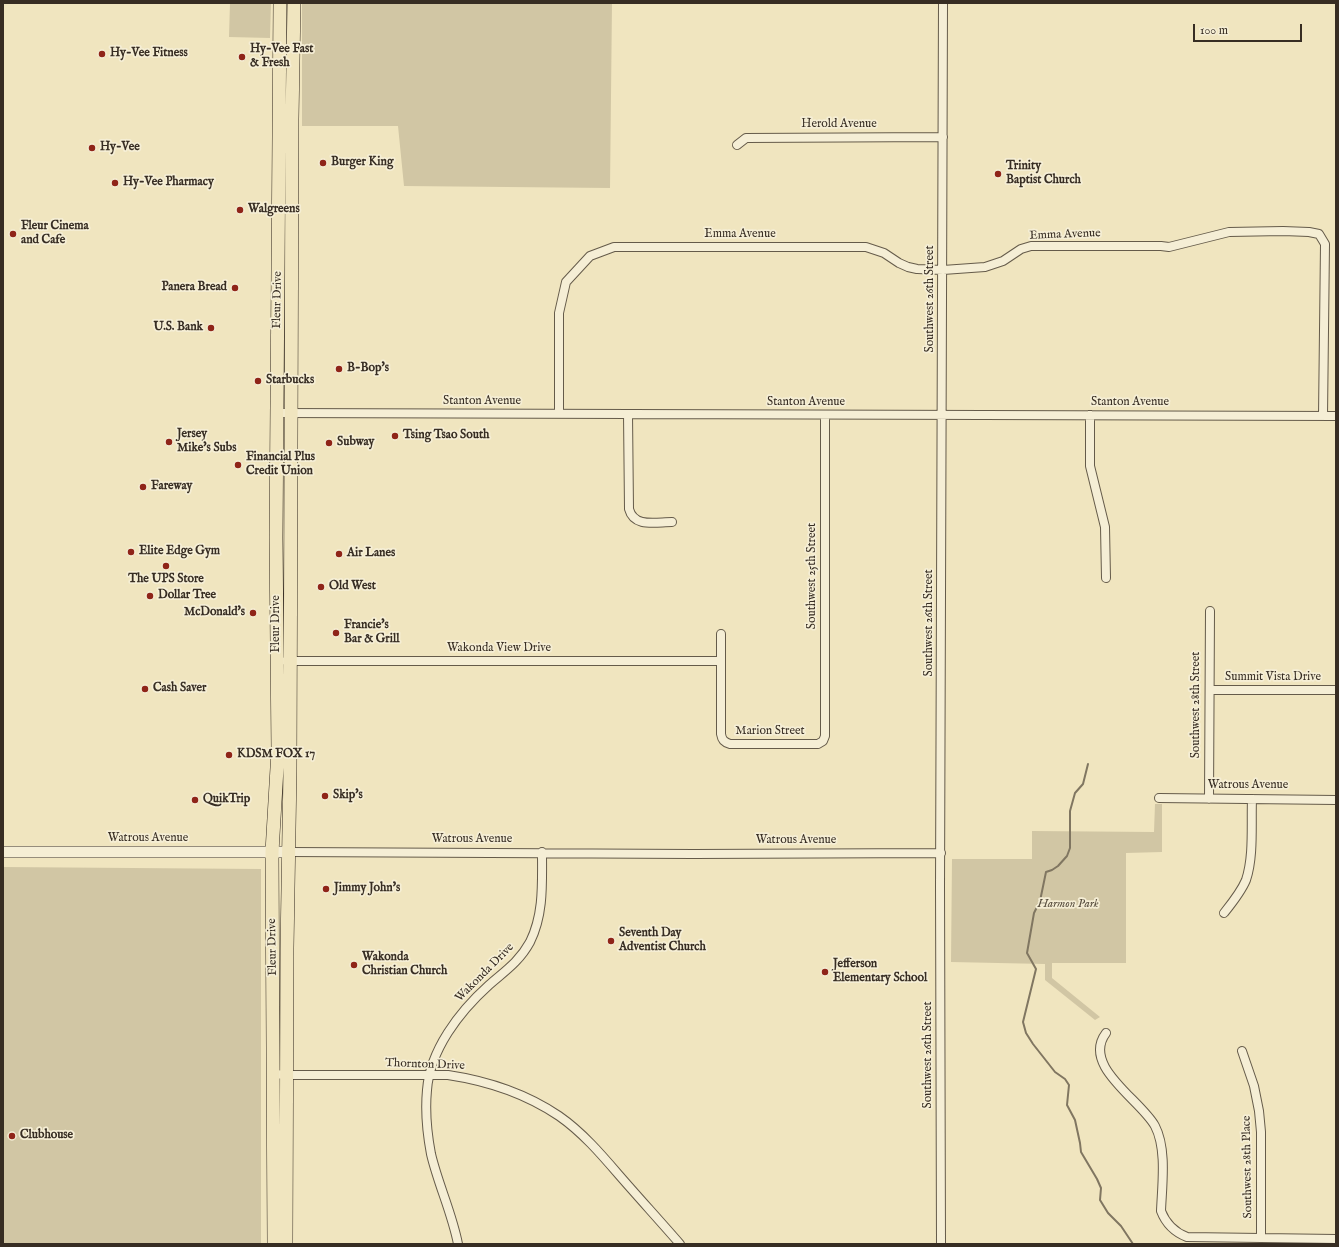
<!DOCTYPE html>
<style>
body{margin:0}
#map{position:relative;width:1339px;height:1247px;overflow:hidden;background:#f0e5bf;font-family:"IM FELL English",serif}
canvas{display:block}
.frame{position:absolute;inset:0;border:4px solid #372d23;pointer-events:none}
.scale{position:absolute;left:1193px;top:24px;width:109px;height:18px;box-sizing:border-box;border:2px solid #372d23;border-top:0;padding-left:5px;font-size:12px;line-height:14px;white-space:nowrap;color:#372d23;-webkit-text-stroke:3px #f5eed5;paint-order:stroke}
</style>
<div id="map">
<canvas width="1339" height="1247"></canvas>
<div class="frame"></div>
<div class="scale">100 m</div>
</div>
<script>
const context = document.querySelector('canvas').getContext('2d');
context.lineJoin = 'round';
function fill(path, color) { context.fillStyle = color; context.fill(path, 'evenodd'); }
function stroke(path, color, width, dash) { context.strokeStyle = color; context.lineWidth = width; context.lineCap = dash ? 'butt' : 'round'; context.setLineDash(dash || []); context.stroke(path); }
function label(font, color, halo, rows, align = 'center') {
  context.font = font + ' "IM FELL English",serif'; context.lineWidth = 3.5; context.setLineDash([]); context.textBaseline = 'middle'; context.strokeStyle = halo; context.fillStyle = color; for (const [text, x, y, turn = 0] of rows) {
    context.save(); context.translate(x, y); context.rotate((+turn || 0) * Math.PI / 180); context.textAlign = isNaN(turn) ? turn : align; if (halo) context.strokeText(text, 0, 0); context.fillText(text, 0, 0); context.restore();
  }
}
const green = new Path2D(`
 M230,3H271L270,38L229,37Z
 M302,3H612L610,188L404,186L398,126H302Z
 M1155,804H1162V852L1126,853V963H1052V978L1100,1017L1095,1020L1045,980V964L951,962L952,859H1032V831L1154,832Z
 M3,867L261,869V1244H3Z`);
const stream = new Path2D(`
 M1088,764L1083,784L1075,793L1070,811V848L1067,856L1058,866L1052,870L1046,872L1040,901L1034,913L1027,953L1036,969L1023,1022L1026,1033L1033,1044L1055,1072L1065,1079L1069,1085L1067,1105L1075,1120L1080,1143L1081,1152L1097,1179L1101,1188L1100,1200L1108,1213L1121,1226L1133,1244`);
const street = new Path2D(`
 M737,145L746,138L943,137
 M277,413L1336,416
 M559,414V313L566,282L590,256L614,247H866L884,253L899,263L908,267L917,269L943,270L985,267L1003,261L1021,249L1031,246H1161L1169,247L1229,232L1283,231L1309,232L1319,234L1325,244L1323,416
 M628,414L629,509C634,528 656,522 672,522
 M1090,415V466L1105,527L1106,578
 M721,634V734C722,740 724,742 730,744H818L823,741L825,736V415
 M286,661H721
 M1210,690H1336
 M1159,798L1336,800
 M1209,799L1210,611
 M289,852L693,854L941,853
 M1224,913C1232,903 1241,892 1246,880C1254,856 1251,825 1252,799
 M1106,1033C1081,1066 1141,1100 1155,1126C1167,1149 1162,1185 1161,1211C1166,1224 1174,1232 1187,1237L1336,1239
 M1242,1051L1254,1086L1259,1111L1261,1132V1238
 M274,1074L286,1075H448C488,1081 525,1093 559,1116C582,1132 601,1154 619,1175C639,1198 660,1221 680,1244
 M458,1244C452,1213 438,1184 431,1154C427,1133 425,1111 427,1090C430,1050 459,1012 489,985C505,971 519,962 530,942C544,914 542,883 542,852
 M941,1244L940,885L943,3`);
const secondary = new Path2D(`
 M3,852H289`);
const primary = new Path2D(`
 M274,1244L272,852L278,751L276,537L280,3
 M286,1244L287,948L290,770L292,119L294,3`);
const markers = [
 [102,54,4,"#8f2418"],
 [242,57,4,"#8f2418"],
 [92,148,4,"#8f2418"],
 [323,163,4,"#8f2418"],
 [998,174,4,"#8f2418"],
 [115,183,4,"#8f2418"],
 [240,210,4,"#8f2418"],
 [13,234,4,"#8f2418"],
 [235,288,4,"#8f2418"],
 [211,328,4,"#8f2418"],
 [339,369,4,"#8f2418"],
 [258,381,4,"#8f2418"],
 [395,436,4,"#8f2418"],
 [169,442,4,"#8f2418"],
 [329,443,4,"#8f2418"],
 [238,465,4,"#8f2418"],
 [143,487,4,"#8f2418"],
 [131,552,4,"#8f2418"],
 [339,554,4,"#8f2418"],
 [166,566,4,"#8f2418"],
 [321,587,4,"#8f2418"],
 [150,596,4,"#8f2418"],
 [253,613,4,"#8f2418"],
 [336,633,4,"#8f2418"],
 [145,689,4,"#8f2418"],
 [229,755,4,"#8f2418"],
 [325,796,4,"#8f2418"],
 [195,800,4,"#8f2418"],
 [326,889,4,"#8f2418"],
 [611,941,4,"#8f2418"],
 [354,965,4,"#8f2418"],
 [825,972,4,"#8f2418"],
 [12,1136,4,"#8f2418"]
];
const poiNames = [
 ["Hy-Vee Fast",250,50],
 ["& Fresh",250,64],
 ["Hy-Vee Fitness",110,54],
 ["Hy-Vee",100,148],
 ["Burger King",331,163],
 ["Trinity",1006,167],
 ["Baptist Church",1006,181],
 ["Hy-Vee Pharmacy",123,183],
 ["Walgreens",248,210],
 ["Fleur Cinema",21,227],
 ["and Cafe",21,241],
 ["Panera Bread",227,288,"right"],
 ["U.S. Bank",203,328,"right"],
 ["B-Bop's",347,369],
 ["Starbucks",266,381],
 ["Jersey",177,435],
 ["Mike's Subs",177,449],
 ["Tsing Tsao South",403,436],
 ["Subway",337,443],
 ["Financial Plus",246,458],
 ["Credit Union",246,472],
 ["Fareway",151,487],
 ["Elite Edge Gym",139,552],
 ["Air Lanes",347,554],
 ["The UPS Store",166,580,"center"],
 ["Old West",329,587],
 ["Dollar Tree",158,596],
 ["McDonald's",245,613,"right"],
 ["Francie's",344,626],
 ["Bar & Grill",344,640],
 ["Cash Saver",153,689],
 ["KDSM FOX 17",237,755],
 ["Skip's",333,796],
 ["QuikTrip",203,800],
 ["Jimmy John's",334,889],
 ["Seventh Day",619,934],
 ["Adventist Church",619,948],
 ["Wakonda",362,958],
 ["Christian Church",362,972],
 ["Jefferson",833,965],
 ["Elementary School",833,979],
 ["Clubhouse",20,1136]
];
const streetNames = [
 ["Herold Avenue",839,125],
 ["Emma Avenue",740,235],
 ["Emma Avenue",1065,235,-2],
 ["Southwest 26th Street",931,299,-90],
 ["Fleur Drive",278,300,-89],
 ["Stanton Avenue",482,402],
 ["Stanton Avenue",806,403],
 ["Stanton Avenue",1130,403],
 ["Southwest 25th Street",813,576,-90],
 ["Southwest 26th Street",930,623,-90],
 ["Fleur Drive",277,624,-90],
 ["Wakonda View Drive",499,649],
 ["Summit Vista Drive",1273,678],
 ["Southwest 28th Street",1197,705,-90],
 ["Marion Street",770,732],
 ["Watrous Avenue",1248,786],
 ["Watrous Avenue",148,839],
 ["Watrous Avenue",472,840],
 ["Watrous Avenue",796,841],
 ["Fleur Drive",273,947,-91],
 ["Wakonda Drive",485,973,-45],
 ["Southwest 26th Street",929,1055,-90],
 ["Thornton Drive",425,1065,2],
 ["Southwest 28th Place",1248,1167,-91]
];
const parkNames = [
 ["Harmon Park",1068,905]
];
fill(green, '#d1c6a4');
stroke(stream, '#807661', 2);
stroke(street, '#655b4a', 10);
stroke(secondary, '#372d23', 12);
stroke(primary, '#372d23', 14);
stroke(street, '#f5eed5', 8);
stroke(secondary, '#f5eed5', 11);
stroke(primary, '#f0e5bf', 13);
for (const [x, y, r, color] of markers) { const dot = new Path2D(); dot.arc(x, y, r, 0, 2 * Math.PI); context.fillStyle = color; context.fill(dot); stroke(dot, '#f5eed5', 1.5); }
label('bold 12px', '#372d23', '#f5eed5', poiNames, 'left');
label('12px', '#372d23', '#f5eed5', streetNames);
label('italic 12px', '#564c3d', '#f5eed5', parkNames);
</script>
